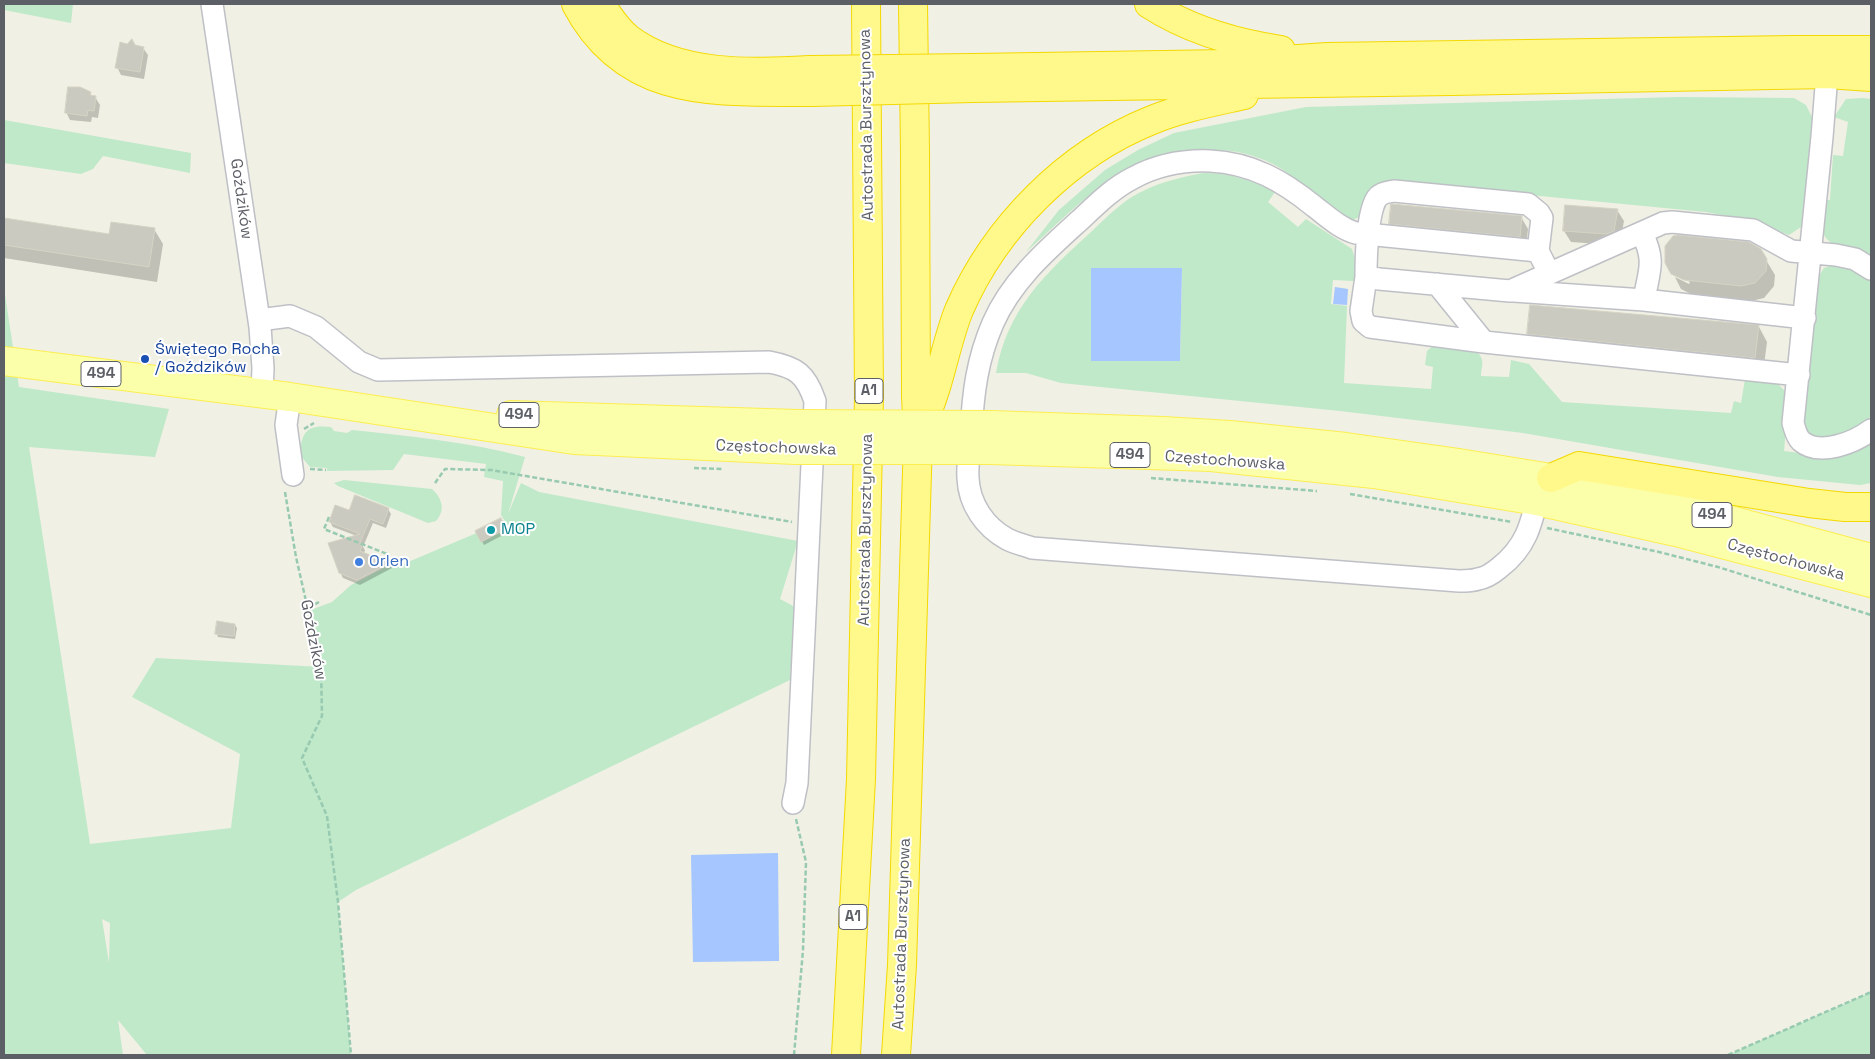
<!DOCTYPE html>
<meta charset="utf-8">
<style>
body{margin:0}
#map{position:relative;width:1875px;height:1059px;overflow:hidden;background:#f0f0e4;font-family:"Space Grotesk",sans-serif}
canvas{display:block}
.frame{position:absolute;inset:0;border:5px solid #5c5f66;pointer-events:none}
</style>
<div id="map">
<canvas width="1875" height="1059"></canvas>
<div class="frame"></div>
</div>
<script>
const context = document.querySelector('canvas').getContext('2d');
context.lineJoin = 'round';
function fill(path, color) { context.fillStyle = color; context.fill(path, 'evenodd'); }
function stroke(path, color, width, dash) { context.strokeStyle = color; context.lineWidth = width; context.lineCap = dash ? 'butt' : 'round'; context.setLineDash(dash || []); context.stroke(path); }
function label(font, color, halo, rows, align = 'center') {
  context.font = font + ' "Space Grotesk",sans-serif'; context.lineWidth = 4; context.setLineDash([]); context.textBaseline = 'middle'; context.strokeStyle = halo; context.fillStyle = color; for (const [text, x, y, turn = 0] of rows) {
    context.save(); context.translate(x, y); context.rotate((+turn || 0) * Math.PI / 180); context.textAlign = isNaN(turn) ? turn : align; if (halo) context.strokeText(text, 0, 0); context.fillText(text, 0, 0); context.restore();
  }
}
const green = new Path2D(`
 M4,4H73L71,23L4,10Z
 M1679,97L1794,98L1806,105L1812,117L1807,209L1804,225L1789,235L1781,232L1764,223L1706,212L1426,185L1389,183L1363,215L1353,220C1323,209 1302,179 1273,164C1231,143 1190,148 1147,163C1133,168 1119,173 1107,182C1078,202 1052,229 1026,252L1059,210L1105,170L1138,150L1174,133L1306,107Z
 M1863,98L1871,99V257C1858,253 1826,247 1823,232C1821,223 1824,210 1824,200H1830L1833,155L1843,156L1848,122L1834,117L1846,99Z
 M4,120L191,153L190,173L103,156L93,169L81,174L4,163Z
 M1203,173C1230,173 1252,180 1275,192L1268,202L1298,227L1306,219L1352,249L1355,259L1354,281L1333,280L1331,304L1347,306L1344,383L1431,389L1433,367L1425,365L1427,351L1435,344C1448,345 1479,344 1482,360C1483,365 1481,371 1481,376L1509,377L1511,360L1529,364L1562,402L1731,413L1734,401L1741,403L1745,379L1775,381L1788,394V406L1784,451C1812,454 1847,461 1871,442V483L1860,485L1778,477L1523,433L1340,411L1061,383L1026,373H996C1007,309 1045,274 1091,232C1108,216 1124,199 1145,190C1164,181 1183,177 1203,173ZM1091,268H1182L1180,361Z
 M1836,264L1849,266L1871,280V416C1860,431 1813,452 1804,425C1802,422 1803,417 1802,413L1817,279L1824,268Z
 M4,288L19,387L169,409L155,457L29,447L90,844L231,828L240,754L132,697L156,658L321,667L308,611L332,602L351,585L391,564L394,568L505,521L501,515L503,481L484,477L486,464L404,454L393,470L327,471V468L310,467L300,455C301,432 307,424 331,427L334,431L347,433L352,430C410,436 469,442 525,457L508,514L521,483L539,492L798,541L780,599L795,607L790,680L356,890L338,902L351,1055H147L118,1020L123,1055H4ZM102,919L110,923L109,964V963Z
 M344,480L432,489C442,498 446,510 436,521L428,523L338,486L334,483Z
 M1871,992V1055H1728Z`);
const water = new Path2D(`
 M1091,268H1182L1180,361H1091Z
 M1335,287L1348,289L1347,305L1333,304Z
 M778,853L779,961L693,962L691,855Z`);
const shadow = new Path2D(`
 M127,45L143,48L148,55L144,79L121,75L117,67Z
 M90,93L92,97H95L100,105L98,118L92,117L91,122L70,120L66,112Z
 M1617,210L1624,221L1620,242L1614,245L1571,242L1564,231Z
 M1521,217L1528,229L1526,248L1396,235L1390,223Z
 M4,219L110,235L154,229L163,244L157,282L4,258Z
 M1760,250L1775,275L1774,286L1764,298L1751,301L1693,295L1681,289L1675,277L1689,284L1690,282L1673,273Z
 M1759,327L1767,342L1763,373L1537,349L1528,334Z
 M388,509L391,514L386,528L373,523L363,547L365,550L364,553L389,564L392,568L360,585L343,578L340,572L357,536L333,527L330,522L350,512Z
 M500,520L507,533L484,545L477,532Z
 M235,625L237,628L235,639L218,637L217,634Z`);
const building = new Path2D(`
 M132,39L135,45L144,47L140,72L115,68L120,42L127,44Z
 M68,87H80L91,92L90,95L96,96L94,111L88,110L87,116L65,113Z
 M1391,204L1522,216L1520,237L1389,224Z
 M1565,205L1618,209L1614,231L1607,234L1563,231Z
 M4,218L109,234L111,222L155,228L149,267L4,245Z
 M1678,235L1749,242L1761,249L1767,259L1766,271L1755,283L1741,286L1684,280L1671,274L1665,263V246L1673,236Z
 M1530,305L1759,325L1755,358L1527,334Z
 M355,495L389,508L383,524L370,519L360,543L363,544L360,551L390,563L357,580L339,573L328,543L360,534L329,522L335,505L349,510Z
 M501,518L506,529L481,542L475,531Z
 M217,621L235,624L234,636L215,634Z`);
const path = new Path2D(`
 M304,429L314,423
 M694,468L723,469
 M310,469L326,470
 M1151,478L1317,491
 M435,483L445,469L491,470L792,522
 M285,492L296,557L321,667L322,716L302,758L327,816L338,902L351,1055
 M1350,494L1512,522
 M329,517L324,529L387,554
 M1547,528L1659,552L1718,567L1871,615
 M308,608L319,602
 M794,1055L803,950L806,862L796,819
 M1728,1055L1871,992`);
const minor = new Path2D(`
 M212,4L260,327L263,368L262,394
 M1827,74L1822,137L1793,423C1795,429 1796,436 1801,441C1820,457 1855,442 1871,430
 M1642,233C1656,262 1649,270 1644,300
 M1538,251L1356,233C1341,229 1328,217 1315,207C1283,181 1252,163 1210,161C1184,160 1157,165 1133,178C1113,188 1097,204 1080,220C1047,250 1012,280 993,323C977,360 973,393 971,433C970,448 967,464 968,478C969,504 985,527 1007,539C1014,543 1024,545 1032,548L1459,581C1465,581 1472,581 1478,579C1486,578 1493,573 1499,568C1528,546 1532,521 1540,487
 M1549,273L1538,251L1542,218L1539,213L1528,204L1394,191C1389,192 1383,192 1379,196C1367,205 1366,261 1366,277L1379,279L1510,291L1663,223L1672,222L1753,230L1791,251L1836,255L1855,259L1871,269
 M1366,277L1361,311L1363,321L1370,327L1484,342L1799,375
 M1437,284L1484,342
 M1514,291L1644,300L1805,318
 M259,320L290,316L316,327L359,362L378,370L769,362C796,367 806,374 815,401L797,783L793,803
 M290,397L286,425L293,475`);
const major = new Path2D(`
 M4,361L290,397L574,440L796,450
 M511,415L798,424
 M991,425L1163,431L1230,435L1346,447L1459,463L1551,478L1675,505L1871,558
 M990,450L1211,457L1374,474L1537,501L1676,532L1871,583`);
const highway = new Path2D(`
 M576,4C627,101 718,91 812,92
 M600,4C609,16 617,30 629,39C680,77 752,73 811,70
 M1149,4C1189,30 1234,43 1281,50
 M973,68L1227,64L1327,57L1794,50H1871
 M973,88L1451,81L1827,74L1871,77
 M922,426C927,413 932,400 936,387C944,361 949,335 959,310C995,227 1067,154 1152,120C1181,108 1213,102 1244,95
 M1551,478L1579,466L1809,503L1845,507H1871
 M846,1055L861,779L869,396L866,4
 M896,1055L902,965L918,439L916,396L915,151L913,4`);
const majorBridge = new Path2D(`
 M798,424L991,425
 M796,450H990`);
const highwayBridge = new Path2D(`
 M811,70L973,68
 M812,92L973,88`);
const markers = [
 [145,359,5,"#1a4fb4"],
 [491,530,5,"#0f9aa8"],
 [359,562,5,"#3f7fe0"]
];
const shields = [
 [101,374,40],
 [869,391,28],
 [519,415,40],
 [1130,455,40],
 [1712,515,40],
 [853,917,28]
];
const shieldNames = [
 ["494",101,374],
 ["A1",869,391],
 ["494",519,415],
 ["494",1130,455],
 ["494",1712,515],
 ["A1",853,917]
];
const streetNames = [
 ["Autostrada Bursztynowa",867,125,-91],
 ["Goździków",241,199,82],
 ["Częstochowska",776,448,2],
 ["Częstochowska",1225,461,4],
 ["Autostrada Bursztynowa",866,530,-89],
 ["Częstochowska",1786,560,15],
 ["Goździków",313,640,79],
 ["Autostrada Bursztynowa",902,934,-88]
];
const transitNames = [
 ["Świętego Rocha",155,350],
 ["/ Goździków",155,368]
];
const cultureNames = [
 ["MOP",501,530]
];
const shopNames = [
 ["Orlen",369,562]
];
fill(green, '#bfe9c8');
fill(water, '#a5c6ff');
fill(shadow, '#0003');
fill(building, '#cbcac1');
stroke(building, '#d5d3c2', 1);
stroke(minor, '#bec0c6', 24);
stroke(major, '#fcee51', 30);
stroke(highway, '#f4d900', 30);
stroke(path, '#97cab0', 2.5, [5, 2.5]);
stroke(minor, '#fff', 21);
stroke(major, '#fcffaa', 28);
stroke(highway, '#fff98c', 28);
stroke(majorBridge, '#fcee51', 30, []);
stroke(highwayBridge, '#f4d900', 30, []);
stroke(majorBridge, '#fcffaa', 28);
stroke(highwayBridge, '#fff98c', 28);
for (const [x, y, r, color] of markers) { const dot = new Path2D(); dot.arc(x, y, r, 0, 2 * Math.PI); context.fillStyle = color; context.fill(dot); stroke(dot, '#fff', 2); }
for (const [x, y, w] of shields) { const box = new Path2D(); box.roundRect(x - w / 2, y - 12.5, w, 25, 4); context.fillStyle = '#fff'; context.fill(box); stroke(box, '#5c5f66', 1); }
label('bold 15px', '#5c5f66', null, shieldNames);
label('16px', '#5c5f66', '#fff', streetNames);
label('16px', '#164399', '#fff', transitNames, 'left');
label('16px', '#0d838f', '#fff', cultureNames, 'left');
label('16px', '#366cbe', '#fff', shopNames, 'left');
</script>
